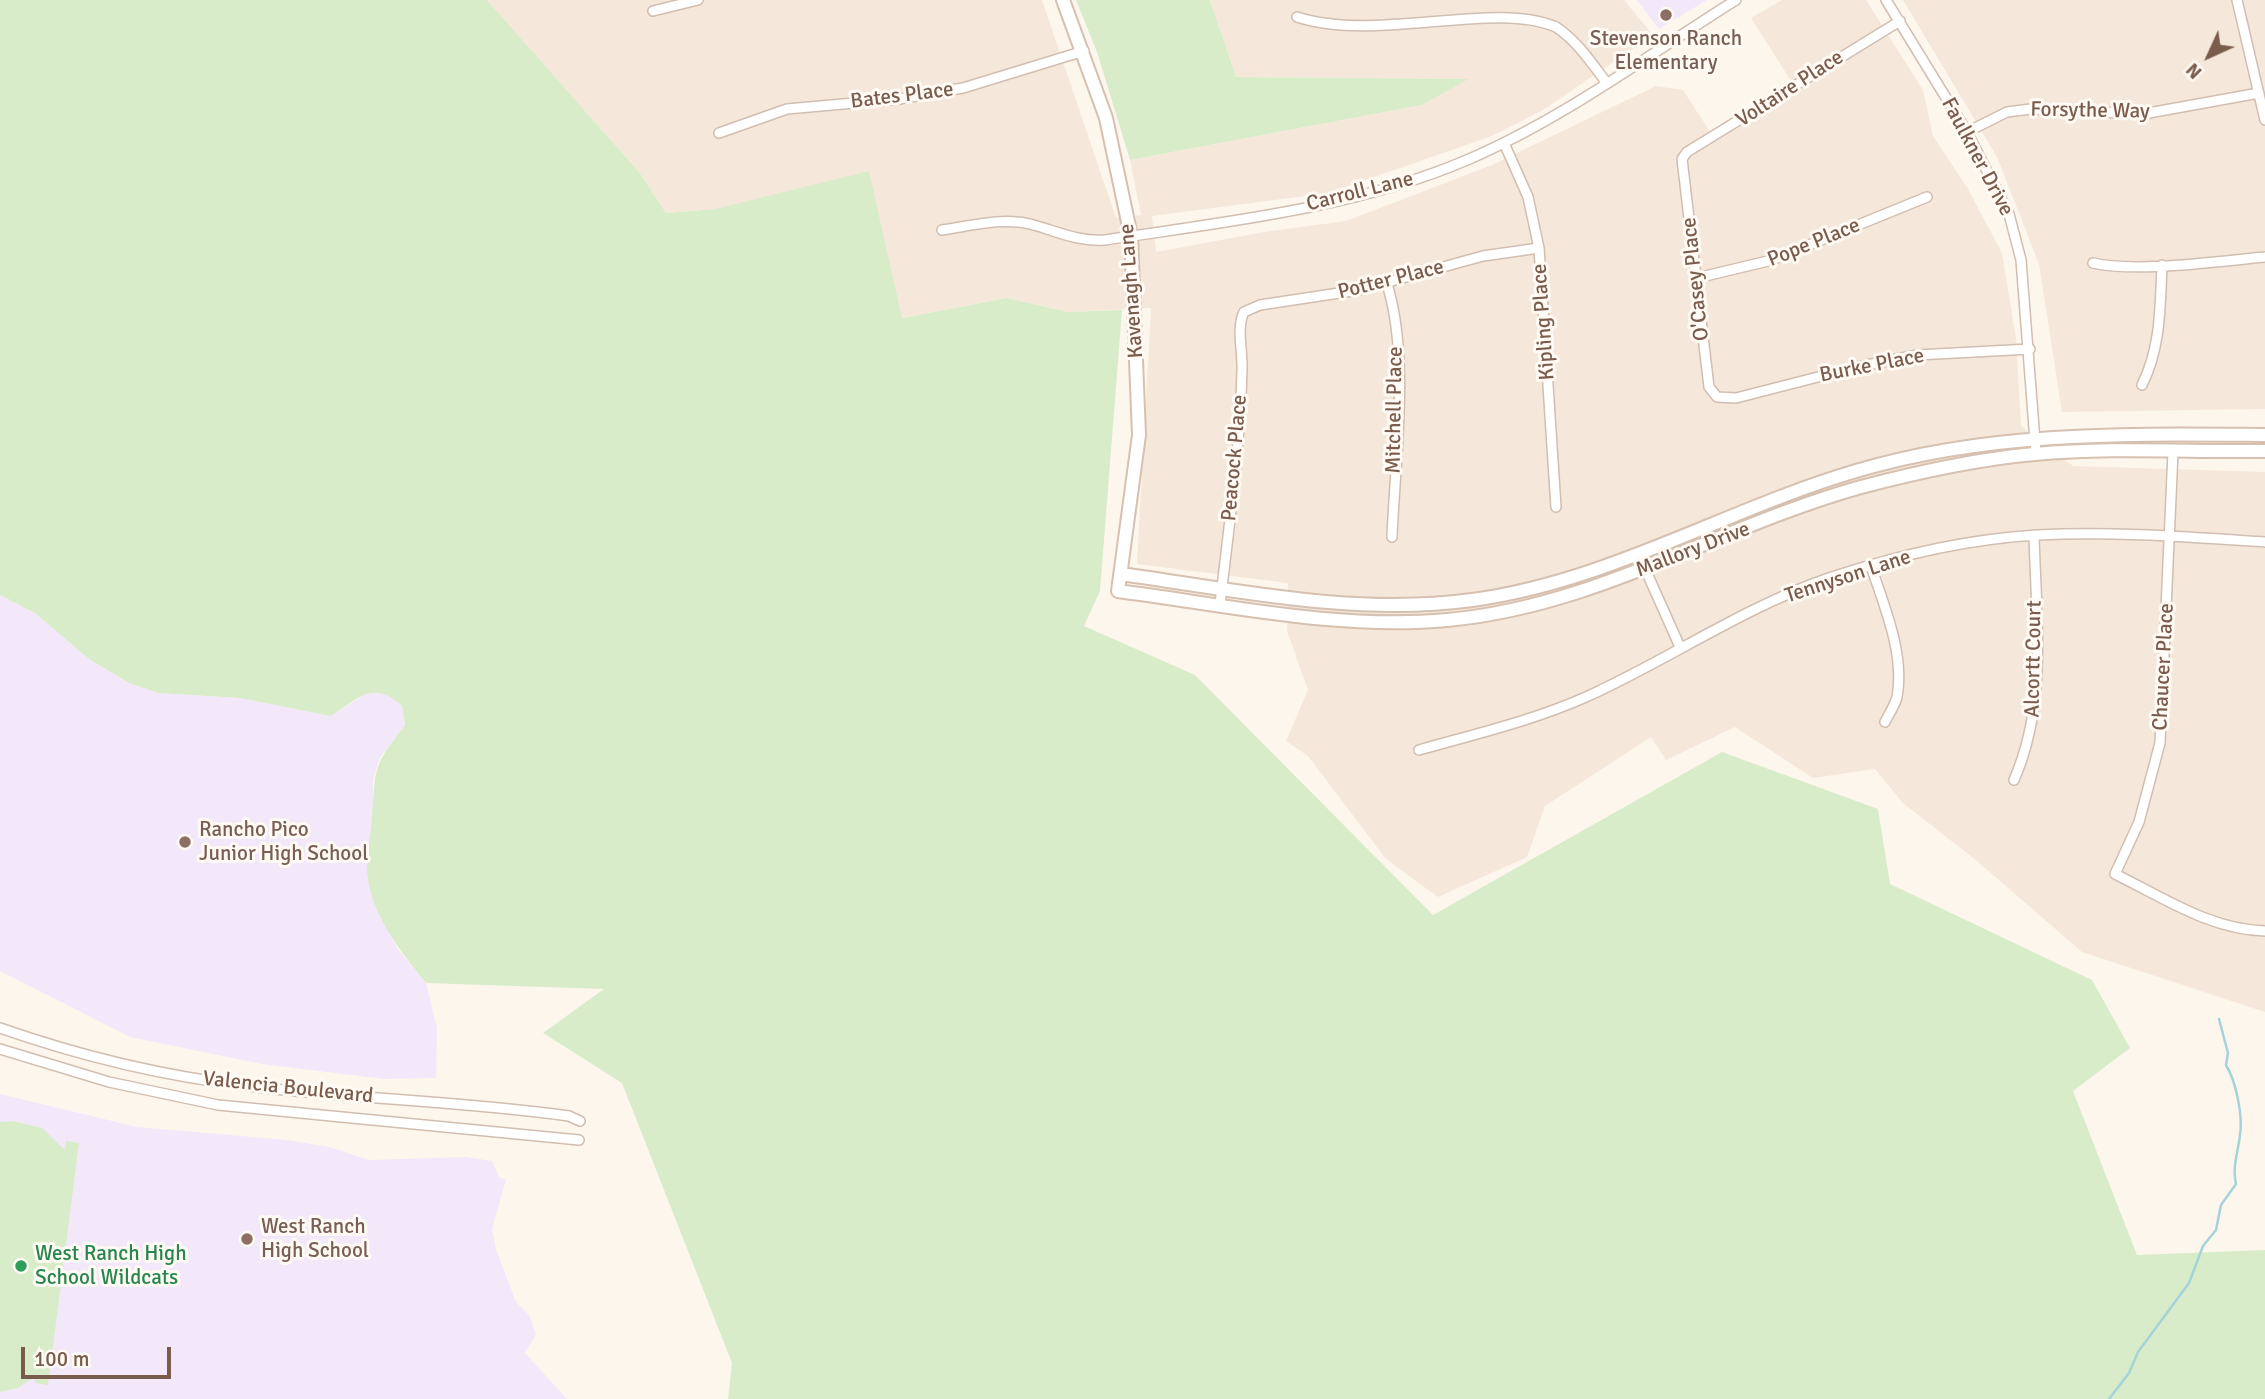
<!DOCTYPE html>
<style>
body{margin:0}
#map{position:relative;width:2265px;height:1399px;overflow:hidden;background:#fdf6ec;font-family:Signika,sans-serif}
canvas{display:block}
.north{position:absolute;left:2174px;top:21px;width:70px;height:70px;-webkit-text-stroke:5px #fffaf3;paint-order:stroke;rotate:225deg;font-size:19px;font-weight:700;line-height:28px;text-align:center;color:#7a5c4d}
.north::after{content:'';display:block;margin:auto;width:24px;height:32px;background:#7a5c4d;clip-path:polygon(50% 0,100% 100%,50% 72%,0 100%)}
.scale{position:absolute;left:21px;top:1347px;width:150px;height:32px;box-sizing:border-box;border:4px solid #7a5c4d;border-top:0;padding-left:9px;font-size:21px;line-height:24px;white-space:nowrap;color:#7a5c4d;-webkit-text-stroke:5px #fffaf3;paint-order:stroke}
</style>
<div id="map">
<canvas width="2265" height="1399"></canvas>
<div class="north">N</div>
<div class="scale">100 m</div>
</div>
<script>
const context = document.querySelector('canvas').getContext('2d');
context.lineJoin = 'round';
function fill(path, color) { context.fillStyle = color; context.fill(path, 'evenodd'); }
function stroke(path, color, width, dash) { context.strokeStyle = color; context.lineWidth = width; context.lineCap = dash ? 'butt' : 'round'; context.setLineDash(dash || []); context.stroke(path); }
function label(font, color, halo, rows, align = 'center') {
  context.font = font + ' Signika,sans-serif'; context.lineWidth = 6; context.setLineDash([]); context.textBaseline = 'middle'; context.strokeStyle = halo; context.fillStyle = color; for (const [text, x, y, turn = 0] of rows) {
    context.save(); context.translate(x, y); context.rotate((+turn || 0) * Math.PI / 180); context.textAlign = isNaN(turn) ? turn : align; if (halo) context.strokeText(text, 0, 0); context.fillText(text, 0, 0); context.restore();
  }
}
const residential = new Path2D(`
 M487,0H1042L1116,218L1141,215L1130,160L1422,105L1466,79L1236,77L1210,0H1624L1653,35L1543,110L1492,136L1328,193L1152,216L1156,252L1264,232L1346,221L1492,165L1656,86L1683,90L1716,141L1798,92L1751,18L1782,0H1866L1923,90L1933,136L1968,189L2002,253L2016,339L2021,426L2073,466L2265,472V1012L2082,952L1977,861L1903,803L1875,769L1813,778L1735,727L1666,760L1651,737L1545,806L1527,857L1438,897L1386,859L1308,756L1286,741L1308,690L1287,631L1288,583L1137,564L1151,308L1068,312L1007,298L901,318L714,209L666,213L640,173Z
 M1903,0H2265V409L2062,412L2039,264L1997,157Z`);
const education = new Path2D(`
 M1637,0H1707L1659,29Z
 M0,595L35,613L89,659L129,683L159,693L240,698L331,716L368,692L387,693L402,706L405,725L379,759L373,781L375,904L397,948L426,983L437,1028L436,1078L384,1079L262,1064L130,1037L0,971Z
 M0,1094L137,1127L287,1140L330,1147L369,1160L466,1157L492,1161L499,1177L506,1180L492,1229L496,1250L516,1302L529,1315L536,1334L525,1353L567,1399H0Z`);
const green = new Path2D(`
 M0,0H487L640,173L666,213L715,209L869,171L902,318L1007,298L1068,312L1122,310L1100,591L1084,626L1195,675L1433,915L1722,752L1878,809L1890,884L2092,980L2130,1048L2073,1091L2137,1255L2265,1250V1399H728L732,1363L622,1083L543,1033L604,989L426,983C400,951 367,910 367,866C367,850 371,834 372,818C376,766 372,768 405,725L402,706C374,679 357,699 331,716L240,698L159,693L129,683L89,659L35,613L0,595Z
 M1076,0H1210L1236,77L1468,79L1422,105L1130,160L1097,52Z
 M13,1121L42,1128L65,1150L66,1141L79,1143L48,1385L35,1383V1376L18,1388L0,1392V1122Z`);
const stream = new Path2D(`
 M2109,1399L2129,1373L2138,1352L2189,1283L2203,1246L2216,1230L2221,1205L2236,1184C2232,1167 2238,1152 2240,1135C2243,1116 2236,1081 2226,1065L2228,1053L2219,1019`);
const street = new Path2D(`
 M1886,0L1967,132L2009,214L2021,260L2036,454
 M2237,0L2265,120
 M653,11L698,0
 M1297,17C1378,43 1494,0 1556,27C1577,41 1591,62 1606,82
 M1900,21L1687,152L1682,159L1709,387L1717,397L1736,398L1857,367L1917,355L2030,349
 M1967,132L2007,112L2031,109L2143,114L2259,93
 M719,133L787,109L899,99L963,88L1084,51
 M1504,143L1528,197L1539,248L1556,507
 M942,230C970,226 1002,217 1030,224C1057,231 1077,242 1105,240C1226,222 1355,208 1467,160C1563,119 1648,55 1736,0
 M2093,263C2136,273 2219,261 2265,257
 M1697,278L1772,260L1927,197
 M1387,284C1410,357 1395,460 1392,537
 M2142,385C2161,347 2160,307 2162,265
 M2173,452L2160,743L2139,822L2115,874C2162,897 2211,930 2265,931
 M1638,553L1680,647
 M1871,566C1884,606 1905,654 1897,697C1895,705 1889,714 1885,722
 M1220,604C1229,526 1240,448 1242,370C1243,352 1236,328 1244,312L1260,305L1359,290L1483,256L1539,248
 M1419,750C1475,734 1532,721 1586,697C1668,660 1744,607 1829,578C1895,556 1968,539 2037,535C2113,531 2189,537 2265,542
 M2014,780C2048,702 2036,618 2034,535
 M0,1028C80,1056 163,1076 247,1086C354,1099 462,1101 569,1116L580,1121
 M0,1049L109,1082L218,1105L579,1140`);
const secondary = new Path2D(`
 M1063,0L1106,118L1131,236L1139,435L1118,591C1226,605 1338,630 1447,620C1595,607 1721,526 1861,487C1918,472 1976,459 2035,454C2111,447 2189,452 2265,451
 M1121,574C1236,590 1355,616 1472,600C1607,582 1727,509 1856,471C1990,431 2127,434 2265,435`);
const markers = [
 [1666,15,7,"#8d6e63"],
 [185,842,7,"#8d6e63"],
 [247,1239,7,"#8d6e63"],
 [21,1266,7,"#2e9e5b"]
];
const educationNames = [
 ["Stevenson Ranch",1666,39,"center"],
 ["Elementary",1666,63,"center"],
 ["Rancho Pico",199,830],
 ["Junior High School",199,854],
 ["West Ranch",261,1227],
 ["High School",261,1251]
];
const streetNames = [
 ["Voltaire Place",1790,89,-33],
 ["Bates Place",902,96,-7],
 ["Forsythe Way",2090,111,1],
 ["Faulkner Drive",1977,157,62],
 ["Carroll Lane",1360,192,-14],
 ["Pope Place",1814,243,-22],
 ["O'Casey Place",1696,279,-96],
 ["Potter Place",1391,280,-14],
 ["Kavenagh Lane",1132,291,-94],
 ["Kipling Place",1544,322,-94],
 ["Burke Place",1872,366,-11],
 ["Mitchell Place",1395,410,-89],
 ["Peacock Place",1235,458,-85],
 ["Mallory Drive",1693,550,-21],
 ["Tennyson Lane",1848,577,-18],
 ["Alcortt Court",2034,659,-89],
 ["Chaucer Place",2164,667,-87],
 ["Valencia Boulevard",288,1088,6]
];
const leisureNames = [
 ["West Ranch High",35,1254],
 ["School Wildcats",35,1278]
];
fill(residential, '#f5e8da');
fill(education, '#f3e8fa');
fill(green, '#d8ecc9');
stroke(stream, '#a5d3da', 2.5);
stroke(street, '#d1beb0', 12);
stroke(secondary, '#d6c0b0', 16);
stroke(street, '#fff', 9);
stroke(secondary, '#fff', 12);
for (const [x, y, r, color] of markers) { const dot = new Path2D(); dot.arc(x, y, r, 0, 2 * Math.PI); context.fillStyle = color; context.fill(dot); stroke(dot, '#fffaf3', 2.5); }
label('21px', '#785e54', '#fffaf3', educationNames, 'left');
label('21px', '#7a5c4d', '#fffaf3', streetNames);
label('21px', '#27864d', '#fffaf3', leisureNames, 'left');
</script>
